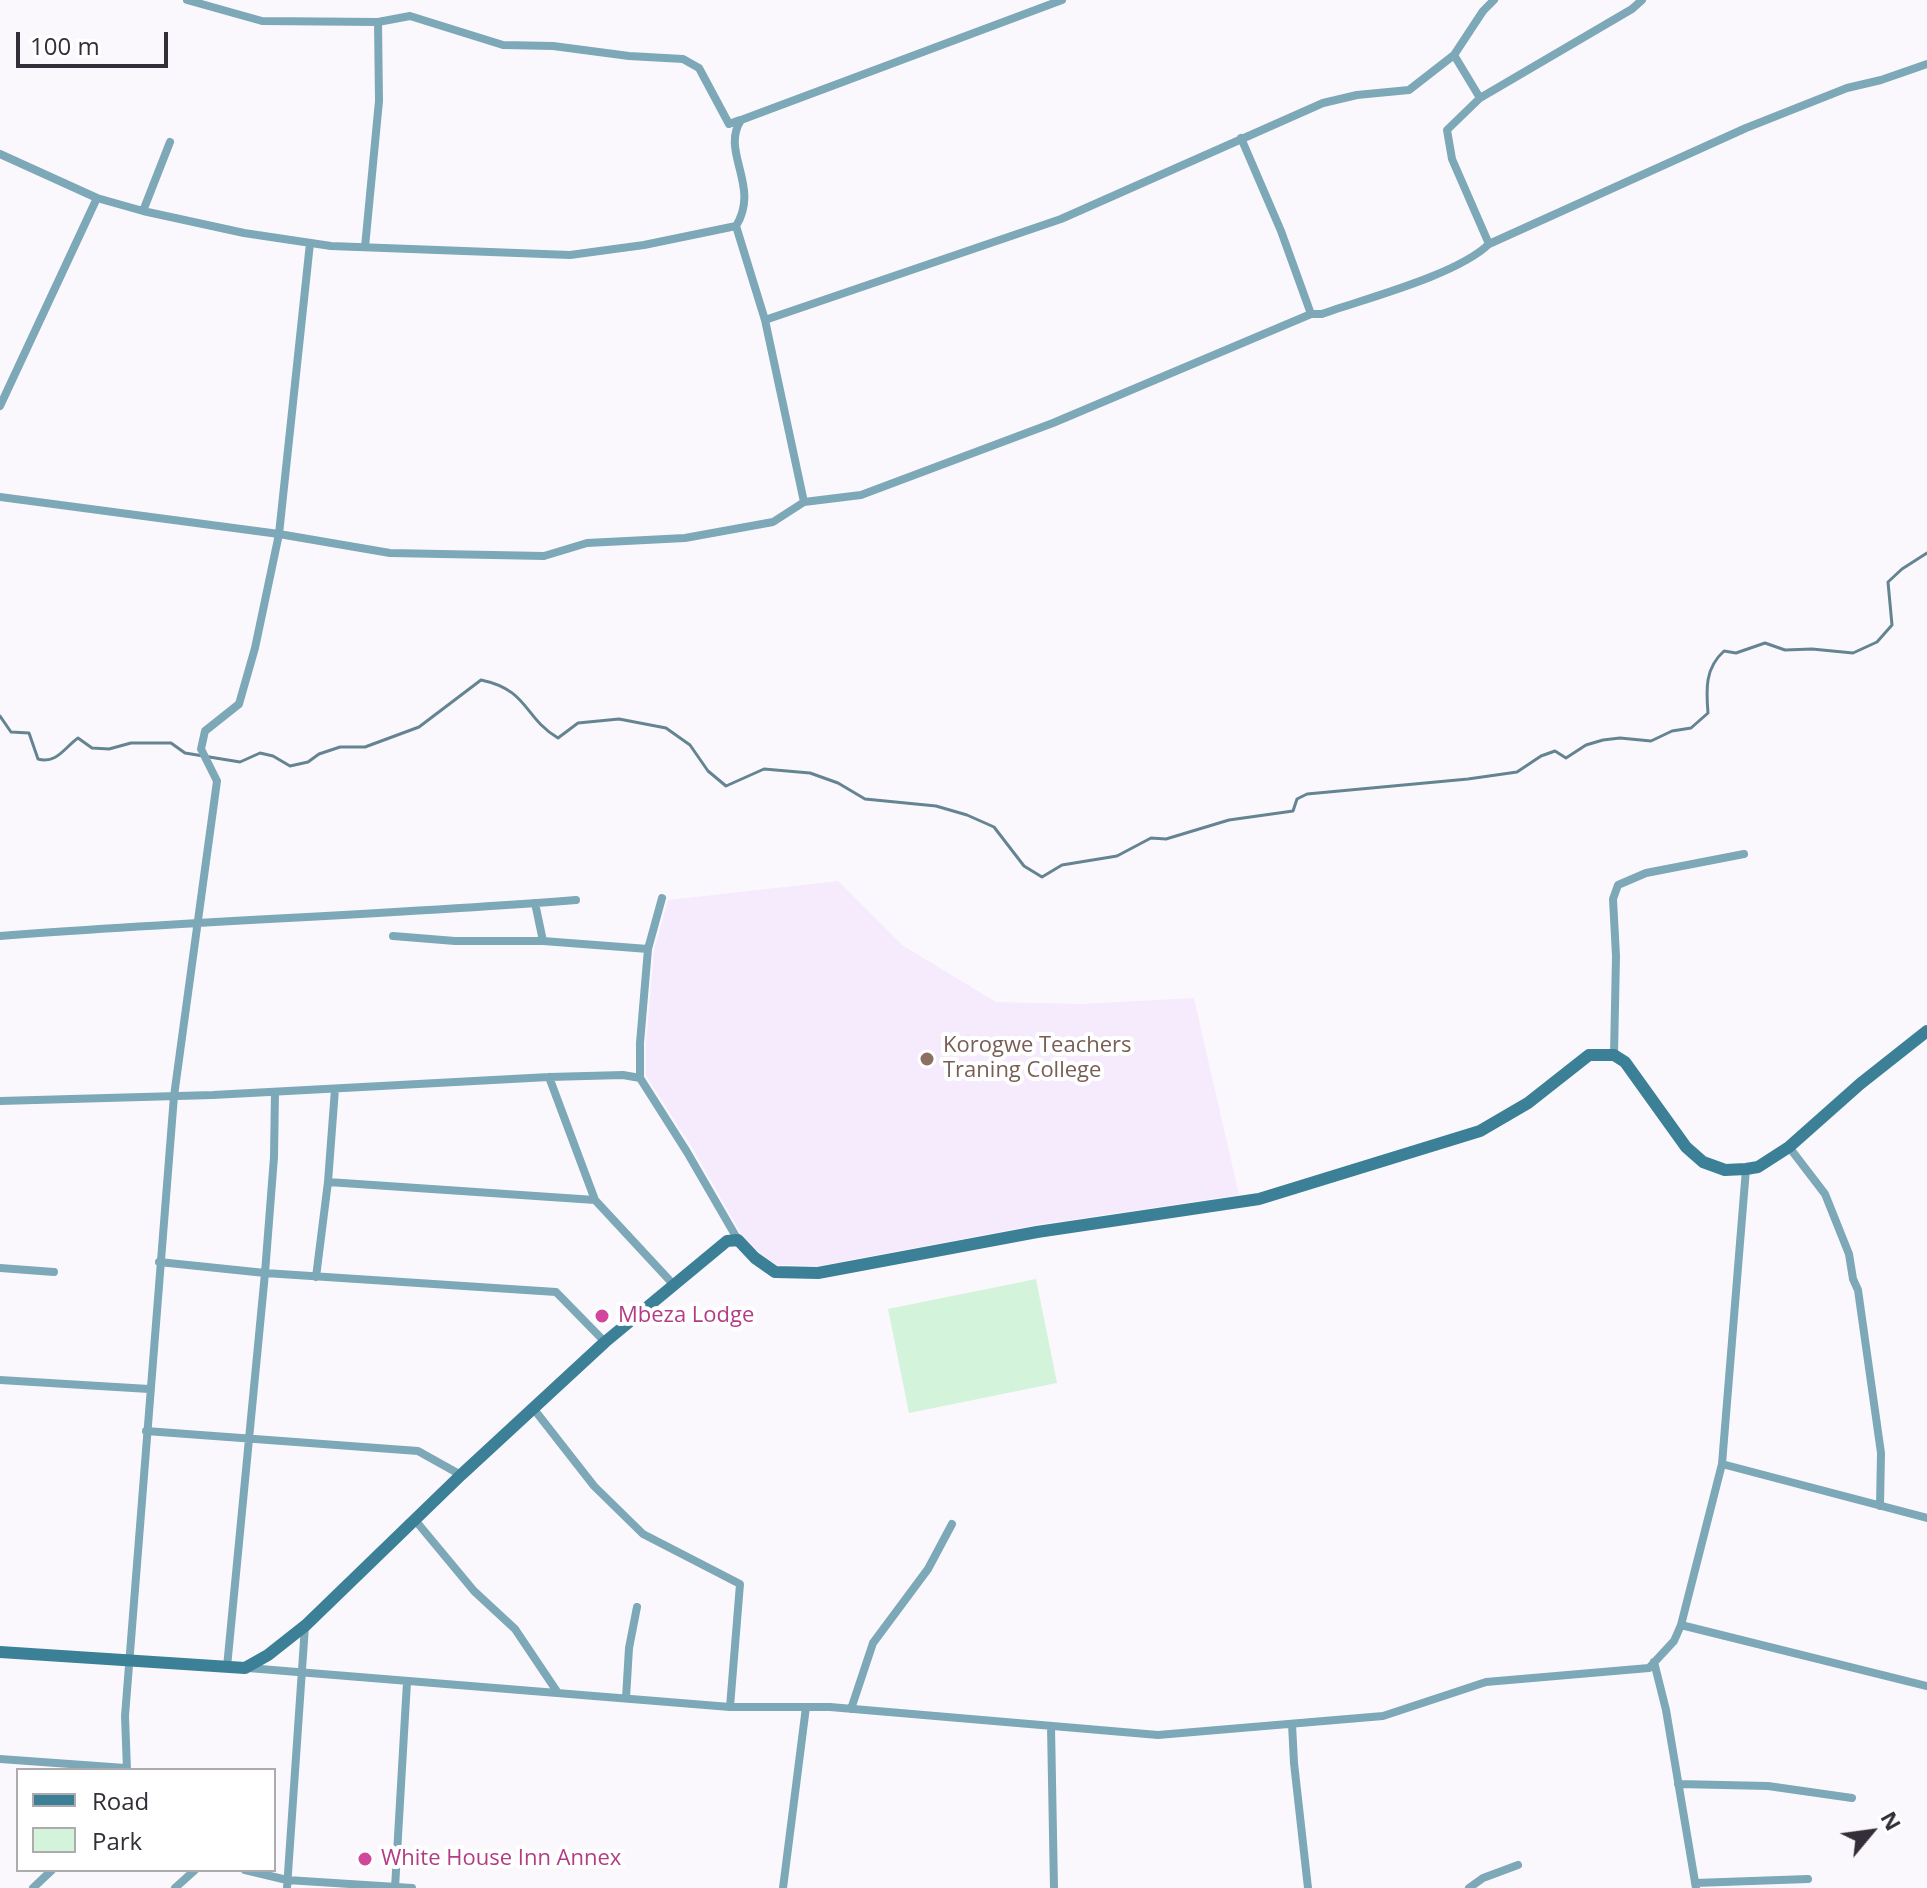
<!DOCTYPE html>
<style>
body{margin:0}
#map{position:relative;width:1927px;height:1888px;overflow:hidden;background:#fbf8fd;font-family:"Open Sans",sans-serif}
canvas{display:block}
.legend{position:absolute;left:16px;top:1768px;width:260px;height:104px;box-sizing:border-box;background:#fff;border:2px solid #aeabaf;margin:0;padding:10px 14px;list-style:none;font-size:24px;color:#342e38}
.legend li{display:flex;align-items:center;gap:16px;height:40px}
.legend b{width:40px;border:2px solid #aeabaf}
.north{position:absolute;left:1831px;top:1792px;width:80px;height:80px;-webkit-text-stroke:6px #fff;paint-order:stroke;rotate:61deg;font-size:22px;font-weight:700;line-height:32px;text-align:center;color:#342e38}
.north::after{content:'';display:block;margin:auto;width:28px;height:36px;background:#342e38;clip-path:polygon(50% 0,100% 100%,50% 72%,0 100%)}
.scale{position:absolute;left:16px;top:32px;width:152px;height:36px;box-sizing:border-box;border:4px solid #342e38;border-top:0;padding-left:10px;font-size:24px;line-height:28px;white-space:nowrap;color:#342e38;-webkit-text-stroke:6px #fff;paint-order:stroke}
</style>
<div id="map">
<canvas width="1927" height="1888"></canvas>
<ul class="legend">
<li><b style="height:10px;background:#3b8097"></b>Road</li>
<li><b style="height:22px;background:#d4f3db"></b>Park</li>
</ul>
<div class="north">N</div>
<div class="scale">100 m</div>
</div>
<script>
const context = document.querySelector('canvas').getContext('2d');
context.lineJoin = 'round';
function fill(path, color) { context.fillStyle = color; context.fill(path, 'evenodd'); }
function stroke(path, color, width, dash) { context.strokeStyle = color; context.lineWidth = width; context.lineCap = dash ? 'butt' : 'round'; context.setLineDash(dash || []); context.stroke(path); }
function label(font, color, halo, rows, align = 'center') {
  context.font = font + ' "Open Sans",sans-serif'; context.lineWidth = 8; context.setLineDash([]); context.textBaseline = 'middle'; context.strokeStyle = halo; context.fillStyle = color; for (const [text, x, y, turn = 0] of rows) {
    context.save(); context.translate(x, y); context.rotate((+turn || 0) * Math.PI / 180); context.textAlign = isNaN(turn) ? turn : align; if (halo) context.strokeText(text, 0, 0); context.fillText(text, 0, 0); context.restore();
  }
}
const built = new Path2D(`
 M838,881L902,945L996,1002L1081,1004L1194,998L1239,1195L1036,1225L818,1266L777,1265L760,1253L741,1234L693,1149L646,1076V1043L654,950L668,900Z`);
const green = new Path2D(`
 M1036,1279L1057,1383L909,1413L888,1309Z`);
const stream = new Path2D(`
 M0,716L11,732L29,733L38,759C57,764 64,748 78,738L92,748L109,749L131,743H171L185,753L240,762L260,753L273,756L290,766L308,762L319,754L340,747H365L419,727L481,680C529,690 523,717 558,738L578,723L619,719L666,728L690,745L708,771L726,786L764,769L810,773L838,783L865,799L936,806L967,815L994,827L1024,866L1042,877L1062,865L1117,856L1151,838L1166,839L1229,820L1293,811L1297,799L1307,794L1468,779L1517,772L1541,756L1555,751L1566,758L1586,745L1603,740L1620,738L1651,741L1672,731L1691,728L1708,713C1706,689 1705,668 1724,651L1736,653L1765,643L1785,650L1812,649L1853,653L1877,642L1892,625L1888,582L1902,569L1927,553`);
const street = new Path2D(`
 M187,0L262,21L378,22L410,16L503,45L553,46L629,56L683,59L699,68L729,124L740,120
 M1454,55L1480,98
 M1241,138L1281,231L1311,314
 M0,154L97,198L143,211L244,233L331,246L570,255L644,245L736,226C761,186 720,152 741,120L1062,0
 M143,211L170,142
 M736,226L765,320L804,502
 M1489,244L1452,159L1447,130L1480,98L1632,9L1642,0
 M365,247L379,101L378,22
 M765,320L1061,219L1323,103L1357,95L1409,90L1454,55L1483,11L1494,0
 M0,406L97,198
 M0,497L279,534L390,553L544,556L587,543L685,538L773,522L804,502L861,495L1053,423L1311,314H1322C1367,298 1457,275 1489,244L1746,128L1847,88L1881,80L1927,64
 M662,898L648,949L640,1043V1078L687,1152L738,1240
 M535,903L543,941
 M0,936C192,921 384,915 576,900
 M393,936L455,941H543L648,949
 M1614,1055L1616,956L1613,899L1618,885L1646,873L1744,854
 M549,1077L595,1200L673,1284
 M0,1101L213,1095L549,1077L623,1075L640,1078
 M1789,1147L1825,1194L1849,1254L1853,1279L1858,1290L1881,1453L1880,1506
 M328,1182L595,1200
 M159,1262L265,1273L556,1292L605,1342
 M0,1268L54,1272
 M316,1277L328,1182L335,1089
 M0,1380L149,1389
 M533,1408L594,1486L643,1534L740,1584L730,1707
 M146,1431L418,1451L461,1475
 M1722,1464L1927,1518
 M415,1520L474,1591L515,1629L558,1693
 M1681,1625L1927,1686
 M1654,1662L1666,1710L1696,1888
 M227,1667L265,1273L274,1157L275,1092
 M248,1668L730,1707H830L1158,1735L1383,1716L1486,1682L1649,1668L1674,1641L1681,1625L1722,1464L1746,1169
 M626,1698L629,1648L637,1607
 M851,1709L873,1643L928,1569L952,1524
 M1292,1724L1294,1763L1308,1888
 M1051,1726L1054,1888
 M0,1759L125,1768
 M127,1770L125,1716L174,1096L217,781L201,749L205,731L239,704L255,648L279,534L310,243
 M1678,1784L1768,1786L1852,1798
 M245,1870L287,1880L412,1888
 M1695,1883L1808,1879
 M33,1888L52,1870
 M175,1888L195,1870
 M287,1888L305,1626
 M395,1888L407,1682
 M783,1888L806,1707
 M1469,1888L1483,1878L1518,1865`);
const secondary = new Path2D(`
 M0,1652L245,1668L268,1655L306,1625L461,1475L605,1342L727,1241L738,1240L755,1258L775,1272L818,1273L1037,1232L1259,1199L1480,1131L1528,1103L1589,1055H1614L1625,1062L1686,1147L1703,1162L1725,1170L1746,1169L1758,1167L1789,1147L1860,1084L1927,1031`);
const markers = [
 [927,1059,8,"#8d6e63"],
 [602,1316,8,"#d1479c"],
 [365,1859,8,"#d1479c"]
];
const educationNames = [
 ["Korogwe Teachers",943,1046],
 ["Traning College",943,1071]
];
const hotelNames = [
 ["Mbeza Lodge",618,1316],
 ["White House Inn Annex",381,1859]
];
fill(built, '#f6ebfd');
fill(green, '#d4f3db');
stroke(stream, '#658492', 3);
stroke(street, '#7da8b8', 8);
stroke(secondary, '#3b8097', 12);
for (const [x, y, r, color] of markers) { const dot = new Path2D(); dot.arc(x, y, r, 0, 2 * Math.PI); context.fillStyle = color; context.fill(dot); stroke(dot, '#fff', 3); }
label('22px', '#785e54', '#fff', educationNames, 'left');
label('22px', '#b23c85', '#fff', hotelNames, 'left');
</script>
